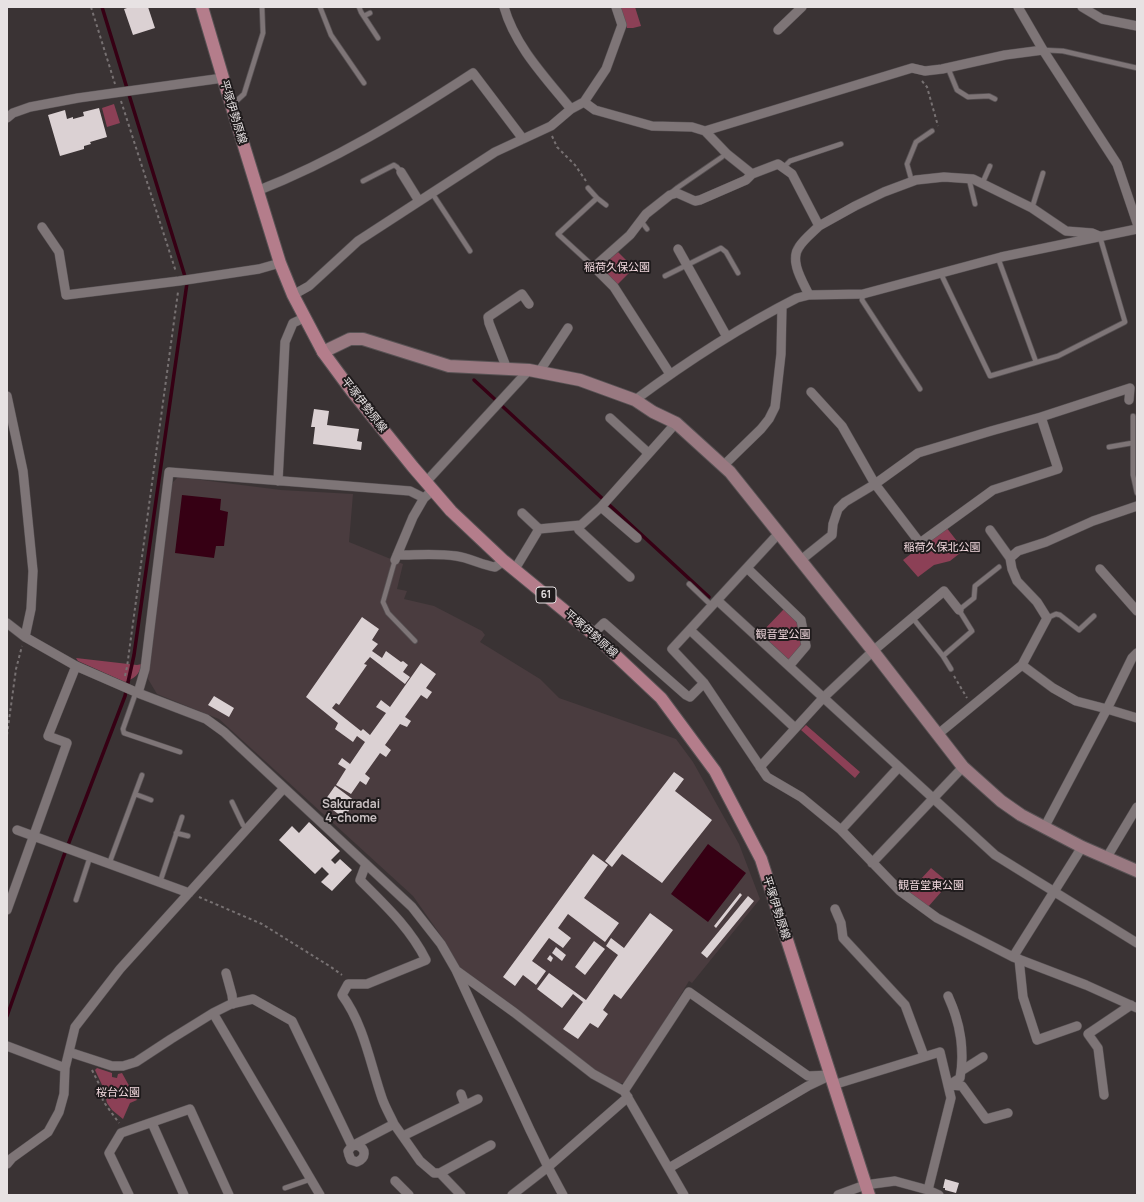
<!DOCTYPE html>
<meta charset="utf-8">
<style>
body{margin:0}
#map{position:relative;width:1144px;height:1202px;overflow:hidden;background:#3a3334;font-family:Manrope,sans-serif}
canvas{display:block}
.frame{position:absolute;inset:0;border:8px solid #e7e2e3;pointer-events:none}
</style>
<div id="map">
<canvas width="1144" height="1202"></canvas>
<div class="frame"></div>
</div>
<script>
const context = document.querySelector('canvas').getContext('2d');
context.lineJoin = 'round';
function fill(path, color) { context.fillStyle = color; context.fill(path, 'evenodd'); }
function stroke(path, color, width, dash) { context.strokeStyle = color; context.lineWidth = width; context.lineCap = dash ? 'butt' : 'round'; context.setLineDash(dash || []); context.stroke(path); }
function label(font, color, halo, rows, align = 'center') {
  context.font = font + ' Manrope,"Noto Sans JP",sans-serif'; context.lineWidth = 4; context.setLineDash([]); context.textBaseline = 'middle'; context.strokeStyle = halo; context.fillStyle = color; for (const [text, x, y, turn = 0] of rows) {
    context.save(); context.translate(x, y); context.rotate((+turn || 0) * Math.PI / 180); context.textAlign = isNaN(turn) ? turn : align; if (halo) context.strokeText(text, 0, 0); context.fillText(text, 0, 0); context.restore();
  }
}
const built = new Path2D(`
 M178,477L281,490L353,494L349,542L403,564L397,589L407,591L404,599L434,606L482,631L485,635L480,642L540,679L559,698L676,739L693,762L739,844L760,899L692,983L689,981L629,1080L624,1083H616L600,1075L460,968L444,940L413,896L219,719L157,694L148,679L172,483Z`);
const green = new Path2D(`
 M620,7H635L641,26L633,28H627Z
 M114,104L120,123L107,127L102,108Z
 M617,251L634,268L617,285L601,268Z
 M946,527L964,550L950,561L934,565L918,577L903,560Z
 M784,609L797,620L802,646L790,659L785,660L759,635Z
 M76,658L137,665L142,664C139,675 135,678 125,682L78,661Z
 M806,725L860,772L855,778L801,730Z
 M931,868L949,883L928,907L909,892Z
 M97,1068L112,1073V1077L117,1078L118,1074L122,1073L137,1100L130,1103L123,1119L112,1110L107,1103L103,1087L95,1070Z`);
const water = new Path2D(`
 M182,495L221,499L220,510L228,512L224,546H216L214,558L175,553Z
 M708,844L746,873L708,922L671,894Z`);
const stream = new Path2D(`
 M474,380L709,597
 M7,1016L63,858L125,696L134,655L187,283L102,7`);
const building = new Path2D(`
 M130,7H148L155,28L133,35L124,9Z
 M99,108L107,137L90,142L91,144L84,146V149L60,156L48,115L65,110L67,119L73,117V119L84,116L83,112Z
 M314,409L329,411L327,425L359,429L357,441L362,442L361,450L313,444L315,427H311Z
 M362,617L379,629L372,640L378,644L372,651L382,658L386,651L401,662L403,661L408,665L403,672L410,677L405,684L370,657L364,664L367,665L339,705L336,703L332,708L361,731L363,729L370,735L386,713L376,707L381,700L390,707L421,663L436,674L426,688L432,692L427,699L421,695L405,717L411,721L407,727L400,724L385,745L391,750L386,757L380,753L365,774L370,778L366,785L360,781L351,794L336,785L346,769L338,764L342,758L350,764L365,742L357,736L353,742L335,729L338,723L306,697Z
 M214,696L234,708L229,717L208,705Z
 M674,772L684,779L675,791L712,820L662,883L622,854L612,867L605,861Z
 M335,786L355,801L344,818L323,803Z
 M309,822L340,851L331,860L335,864L340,859L352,870L332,891L321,882L329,874L322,867L315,874L279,840L292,826L299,833Z
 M593,854L608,865L584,898L619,923L605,942L568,914L558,928L571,938L563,948L549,938L532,961L546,971L536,985L523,975L515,986L503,977Z
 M740,893L742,895L716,928L714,926Z
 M748,896L754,901L707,958L701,953Z
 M650,913L673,930L621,999L614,994L603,1010L608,1014L598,1028L590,1023L578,1039L563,1029L583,1002L573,994L562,1008L537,989L549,973L586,1000L618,955L606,946L611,938L624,948Z
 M594,941L605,949L585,975L575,967Z
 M556,947L566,955L562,961L552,953Z
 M550,955L553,958L551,962L547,959Z
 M945,1179L959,1183L956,1193L945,1190V1188H943Z`);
const path = new Path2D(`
 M91,7L115,84
 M922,81L927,87L938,126
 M121,101L176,272
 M552,136L557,147L575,165L586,181
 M125,676L127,667L178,292
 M954,676L967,698
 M7,735L16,669L22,646
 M199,897L262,924L331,967L342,975
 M92,1070L100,1086L103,1101L119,1123`);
const lane = new Path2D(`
 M320,7L331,35L364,83
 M359,7L361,12L378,38
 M364,16L370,13
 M1043,50L1063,51L1137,68
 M948,68L957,90L968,97L989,96L995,99
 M232,105L244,94L263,33L262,7
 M783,168L790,161L841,144
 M969,179L975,204
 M363,181L394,165L397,167L401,172
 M912,182L907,164L916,142L932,131
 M982,184L990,166
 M588,188L597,198L558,234L594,267
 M672,192L677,188L722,157
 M432,193L470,251
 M597,198L606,205
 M1032,208L1043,173
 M641,221L647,229
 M998,258L1036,362
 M941,274L990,376L1058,356L1125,322L1100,237
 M665,276L721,248L726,252L738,273
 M863,294L862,300L920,389
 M1133,416V475L1137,493
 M1109,447L1132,443
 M395,560L383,602L388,613L415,641
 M689,584L712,606
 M912,617L943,656L972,631L959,610L974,598L975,586L999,567
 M1047,618L1056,614L1060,615L1079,630L1094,616
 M943,656L951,669
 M136,692L123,729L124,733L180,752
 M135,794L151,800
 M232,802L243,825L247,829
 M176,833L188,836
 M109,864L142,775
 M160,882L182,817
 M76,900L90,857
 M285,1188L311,1179`);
const street = new Path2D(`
 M504,7C515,46 545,77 571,109
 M1018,7L1043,50L1117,164L1137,223
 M1082,7L1102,19L1137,26
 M778,30L802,7
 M584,102L595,110L652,126L692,127L705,131L727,154L752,174L778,164L792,174L819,226C812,233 804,239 799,247C789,261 803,282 809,295
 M7,118L13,113L30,107L78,98L223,78
 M705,131L912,68L925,71L942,69L1005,55L1043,50
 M401,172L419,201
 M257,191C334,161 404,118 473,73L523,139
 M819,226L855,206L884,192L916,180L944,177L973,179L1032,208L1066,231L1092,233L1099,236
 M42,227L59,252L66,295L179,281L259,269L280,263
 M678,249L727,337
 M293,295L309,286L358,241L495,152L551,126L571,109L584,102L606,69L622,25L616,7
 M507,369L489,323L488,317L522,294L529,304
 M539,372L568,328
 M670,374L614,287L594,267L630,235L646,214L670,195L677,193L695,201L700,200L746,180L752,174
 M811,392L842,426L875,484L920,543L993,490L1058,469L1041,417
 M7,396L23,471L33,571L31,609L25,637
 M635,400C686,362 740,327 797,298L809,295L863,294L1001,257L1137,229
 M610,418L645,450L648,454
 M723,466L761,429L769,419L775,407L781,354L782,306
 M278,481L285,342L293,323L304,318
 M425,483L529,370
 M601,507L637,538
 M522,513L539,529
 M577,526L579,530L630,577
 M990,530L1010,558L1012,569L1017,581L1037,602L1047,618L1022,665
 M779,533L672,649L704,683L767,777L801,797L841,830L900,891L937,918L1013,957L1086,985L1137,1008
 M397,555C417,555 437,553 456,556C470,558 482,565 495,567L504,561
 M1010,558L1018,551L1046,542L1093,521L1137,506
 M395,560L413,517L424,498
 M801,560L832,535L833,524L838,509L845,502L875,484L918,453L991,431L1041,417L1130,388L1129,400
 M747,568L801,620L806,646L789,666
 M515,569L539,529L581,525L601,507L676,423
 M1100,569L1137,611
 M718,601L995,855L1137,943
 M7,623L25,637L76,666L138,693L206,719L224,732L412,907L441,944L456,970L530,1130L548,1167L563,1195
 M690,630L795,728
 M593,634L604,623L686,695L690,697L704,683
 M138,693L145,669L169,472L410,491L424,498L432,491
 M937,735L1022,665L1053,688L1076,701L1107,709L1137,718
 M760,767L823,698L873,651L944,591L959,610
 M1044,828L1107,709L1132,658L1137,653
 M17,830L189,893
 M841,830L899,767
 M1107,857L1137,807
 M872,863L963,767
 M366,864L360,880C385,905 410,928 426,960L367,984H348L342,995C364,1025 370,1063 382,1098C385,1107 390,1115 394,1124
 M835,909L841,923L843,938L905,1005L924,1056
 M7,910L67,743L48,736L76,666
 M1013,957L1082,847
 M1019,959L1023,997L1037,1040L1077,1026
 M457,971L515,1013L593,1074L624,1091L684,1195
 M226,973L232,995L233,1004
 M948,996C960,1022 965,1050 960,1078L949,1085
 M213,1013L231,1004L253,999L292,1021L352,1146
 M7,1046L65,1068
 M69,1052L112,1066H123L136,1062L171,1039L213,1013L320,1195
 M961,1071L983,1057
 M833,1085L940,1052L951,1098L928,1190
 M949,1085L962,1086L986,1119L1008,1113
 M624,1091L689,992L808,1076L830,1075
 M461,1094L465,1105
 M1104,1095L1098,1048L1088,1034L1131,1005
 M152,1123L184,1195
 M403,1136L478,1099
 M352,1146L357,1145C367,1149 366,1158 357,1162L351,1160L349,1155L348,1151L352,1146L394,1124L420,1161L434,1173H440L461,1195
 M7,1164L12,1158L48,1132L59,1112L64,1094L65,1068L75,1027L120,969L284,788
 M669,1168L808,1086L827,1077
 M440,1173L491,1145
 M395,1181L409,1195
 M129,1195L109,1153L121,1133L190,1109L229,1195
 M512,1195L548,1167L628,1097
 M838,1195L865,1185L895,1181L928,1190L939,1195`);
const secondary = new Path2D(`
 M323,352L350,339H363L449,366L529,370L580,380L635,400L653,412L676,423L730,472L873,651L963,767L1001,801L1021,815L1082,847L1137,871`);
const primary = new Path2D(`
 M202,7L223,78L280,263L293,295L323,352L351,390L413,467L451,511L504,561L593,634L661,698L715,771L761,859L869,1195`);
const shields = [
 [546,595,20]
];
const shieldNames = [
 ["61",546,595]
];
const streetNames = [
 ["平塚伊勢原線",233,112,73],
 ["平塚伊勢原線",364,405,52],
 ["平塚伊勢原線",591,634,41],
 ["平塚伊勢原線",776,908,72]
];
const parkNames = [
 ["稲荷久保公園",617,268],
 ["稲荷久保北公園",942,548],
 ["観音堂公園",783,635],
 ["観音堂東公園",931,886],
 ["桜台公園",118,1093]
];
const neighbourhoodNames = [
 ["Sakuradai",351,805],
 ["4-chome",351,819]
];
fill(built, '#4a3c3f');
fill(green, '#8c4056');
fill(water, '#360014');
stroke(stream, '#360014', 3.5);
fill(building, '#dbd1d3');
stroke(lane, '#585254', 6);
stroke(street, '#585254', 10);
stroke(secondary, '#585254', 14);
stroke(primary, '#585254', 14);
stroke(path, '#777172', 2, [3, 3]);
stroke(lane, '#7e7577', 4.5);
stroke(street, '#7e7577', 9);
stroke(secondary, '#997981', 12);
stroke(primary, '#b47d8b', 12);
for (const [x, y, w] of shields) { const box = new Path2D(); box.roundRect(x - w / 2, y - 8, w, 16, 3); context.fillStyle = '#1f1b1c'; context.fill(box); stroke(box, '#e7e2e3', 1); }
label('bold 10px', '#e7e2e3', null, shieldNames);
label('11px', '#e7e2e3', '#1f1b1c', streetNames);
label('11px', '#f1d8dd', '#1f1b1c', parkNames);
label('bold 12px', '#c8bfc1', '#1f1b1c', neighbourhoodNames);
</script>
